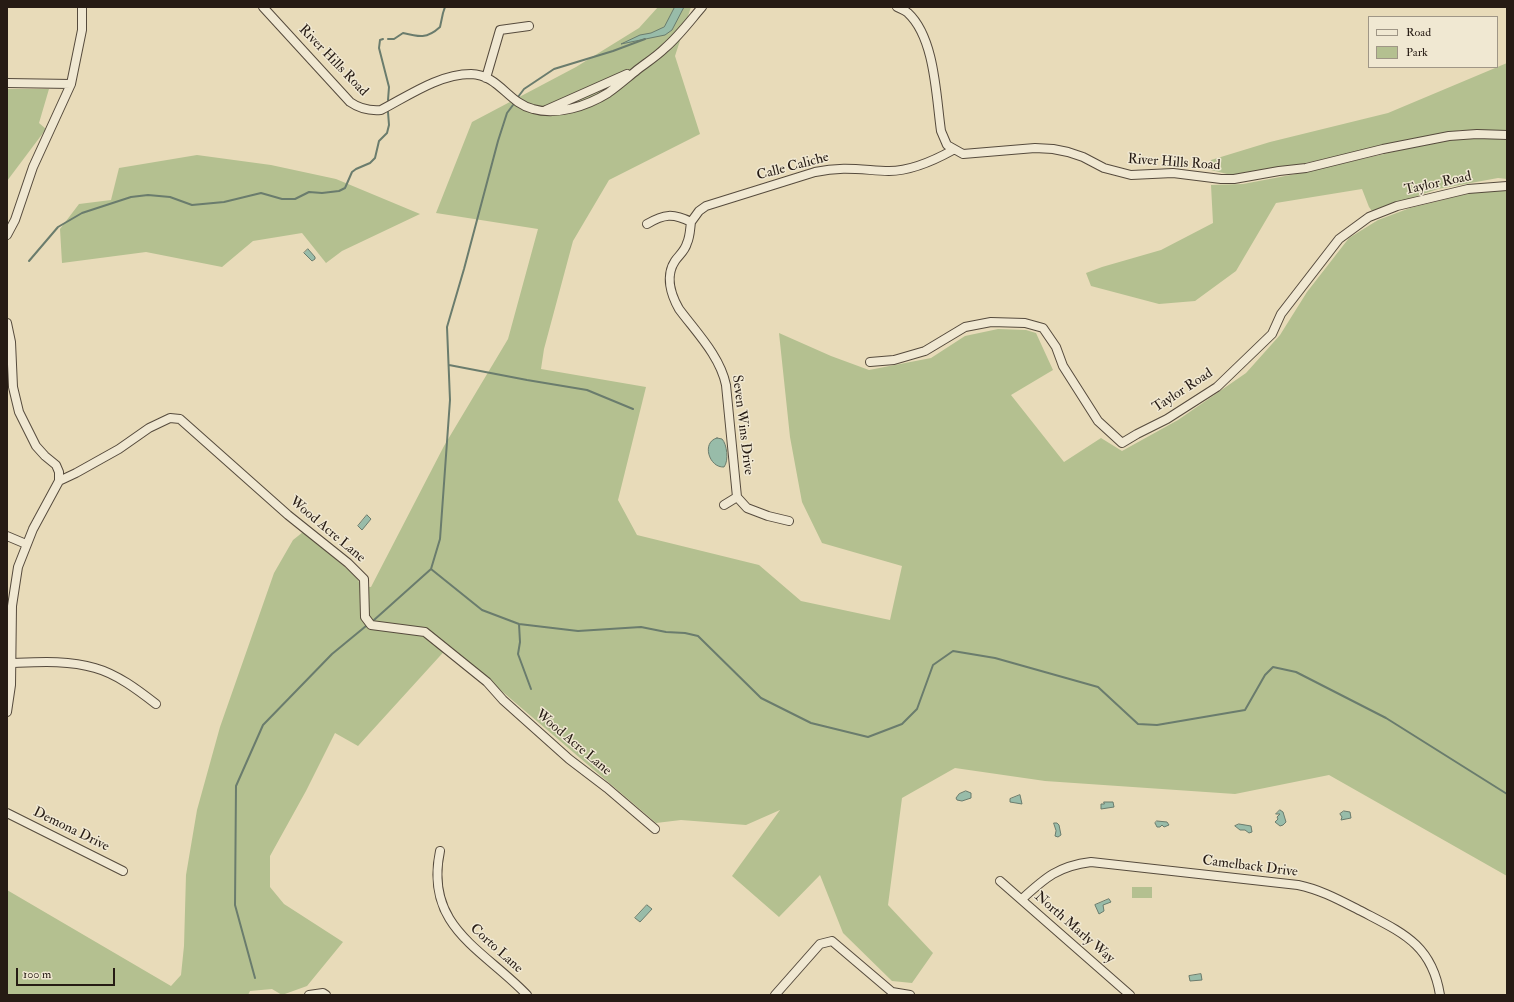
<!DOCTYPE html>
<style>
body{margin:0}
#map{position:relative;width:1514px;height:1002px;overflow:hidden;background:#e8dbb9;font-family:"IM FELL Double Pica",serif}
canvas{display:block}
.frame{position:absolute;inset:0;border:8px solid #261b14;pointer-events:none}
.legend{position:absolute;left:1368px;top:16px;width:130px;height:52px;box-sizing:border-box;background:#f0e8d2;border:1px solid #9f9686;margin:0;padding:5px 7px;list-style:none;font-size:12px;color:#261b14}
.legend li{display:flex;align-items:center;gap:8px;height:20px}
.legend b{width:20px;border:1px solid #9f9686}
.scale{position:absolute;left:16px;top:968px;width:99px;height:18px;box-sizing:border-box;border:2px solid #261b14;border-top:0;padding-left:5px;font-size:12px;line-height:14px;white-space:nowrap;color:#261b14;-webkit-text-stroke:3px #f0e8d2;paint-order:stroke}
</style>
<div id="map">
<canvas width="1514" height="1002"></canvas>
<div class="frame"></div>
<ul class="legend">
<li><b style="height:5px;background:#f0e8d2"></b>Road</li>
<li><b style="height:11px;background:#b4c090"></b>Park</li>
</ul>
<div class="scale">100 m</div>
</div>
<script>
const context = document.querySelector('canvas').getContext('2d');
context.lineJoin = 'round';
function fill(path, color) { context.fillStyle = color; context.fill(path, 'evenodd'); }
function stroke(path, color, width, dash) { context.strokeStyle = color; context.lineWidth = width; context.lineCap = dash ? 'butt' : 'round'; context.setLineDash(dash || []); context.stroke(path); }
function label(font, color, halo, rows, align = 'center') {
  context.font = font + ' "IM FELL Double Pica",serif'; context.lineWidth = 3; context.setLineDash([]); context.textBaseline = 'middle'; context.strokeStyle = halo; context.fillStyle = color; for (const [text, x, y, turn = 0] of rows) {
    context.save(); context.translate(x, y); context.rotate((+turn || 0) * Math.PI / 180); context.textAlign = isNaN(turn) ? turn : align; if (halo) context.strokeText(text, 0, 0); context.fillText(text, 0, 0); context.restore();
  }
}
const green = new Path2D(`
 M658,7H691L675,56L700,134L609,180L573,241L544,349L541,369L646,387L618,500L637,535L759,565L801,601L890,620L902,566L822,543L802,502L790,437L779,333L831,356L869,370L931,358L965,336L998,329L1026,330L1036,333L1053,370L1011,395L1064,462L1101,438L1122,451L1178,420L1246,373L1280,335L1307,292L1349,238L1378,220L1410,208L1471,193L1507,190V876L1329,775L1235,794L1045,781L955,768L902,798L888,905L933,953L912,983L892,981L843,933L820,875L779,917L732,876L780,810L746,825L681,820L656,823L449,646L358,746L335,733L306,791L270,856V887L284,904L343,942L307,986L282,995L272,989L250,991L248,995H7V890L171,986L181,975L184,946L186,875L197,810L220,727L274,573L293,540L303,532L356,576L361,586L371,587L444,446L508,339L538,229L436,213L472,122L576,67L639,28Z
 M1507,63V132L1461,130L1301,164L1231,175L1207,169L1211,160L1270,142L1388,113Z
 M7,89H49L39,123L46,129L7,181Z
 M1485,138L1507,140V179L1498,178L1438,189L1372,211L1369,207L1362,189L1276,203L1236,271L1195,301L1159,304L1091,286L1086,273L1102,267L1161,250L1213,223L1211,185L1243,184L1296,174L1441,141Z
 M197,155L271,165L336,179L420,214L342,251L326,263L302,233L253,241L222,267L146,252L62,263L60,229L79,204L111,200L119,168Z
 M1132,887H1152V898H1132Z`);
const water = new Path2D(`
 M675,7H684L672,30L665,35L621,44L640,35L651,33L664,27Z
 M308,249L315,257V259L312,261L304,253Z
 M717,438L722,439C727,444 729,461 724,467C709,468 701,442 717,438Z
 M367,515L371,519L362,530L358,526Z
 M966,791L971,793V798L962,801L957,800L956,798L959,794Z
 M1020,795L1022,804L1010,802V799Z
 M1104,802H1113L1114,807L1101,809V804H1104Z
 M1280,810L1283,812L1286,822L1283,825L1280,826L1275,822L1278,819L1277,817L1280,814H1276Z
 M1344,811L1350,812L1351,818L1341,820L1342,817L1340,814Z
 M1157,821L1167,822L1169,825L1164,827L1162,825L1160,827H1157L1155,823Z
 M1054,823H1057L1059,825L1061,835L1058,837L1055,836L1056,831Z
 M1239,824L1251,826L1252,832L1249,833L1245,830H1240L1235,826Z
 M1109,899L1111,902L1103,905L1104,911L1099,914L1095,905Z
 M647,905L652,909L640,922L635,918Z
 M1201,974L1202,980L1190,981L1189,976Z`);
const stream = new Path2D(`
 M383,39L380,40L379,48L389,87L388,100
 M388,39H394L403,33C419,37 427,39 440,27L443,13L445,7
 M518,97L524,89L554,69L613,51L645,39
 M29,261L58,227L82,213L131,197L148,195L170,197L192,205L224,202L261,193L282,199H295L309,192L322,193L339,191L345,188L352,172L356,169L370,163L375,158L379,141L387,133L389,125L388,112
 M449,365L527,380L587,390L633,409
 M431,569L482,610L519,624L578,631L641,627L666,632L685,633L698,636L761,698L811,723L868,737L902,724L917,709L933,665L953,651L995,658L1098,687L1138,724L1157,725L1245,710L1265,675L1273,667L1296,672L1386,718L1507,794
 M374,620L431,569L440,539L450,400L447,327L464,269L498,141L507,113L513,105
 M519,624L520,642L518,654L531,689
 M255,978L235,905L236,786L263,725L332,654L366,626`);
const minor = new Path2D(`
 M263,7L350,102C360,109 369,111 381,110C408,96 439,74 471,74C499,75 508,103 533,109C557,116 587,106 608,93C618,86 627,78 637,70C646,63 657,56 665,48C679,36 690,21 702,7
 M897,7C901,9 905,10 908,13C935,38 936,96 941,131L947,145L963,154L1035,148L1053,149L1068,152L1083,157L1104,168L1131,175L1173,173L1221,179H1234L1279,171L1306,168L1383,149L1449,136L1477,134L1507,135
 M486,78L500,30L529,26
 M7,83L71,84
 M546,110L627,74
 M691,222C690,229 690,237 687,243C685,251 679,255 675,261C665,276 671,295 679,309C696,332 720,356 726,385L737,497L747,508L768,516L789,521
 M647,224C664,214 673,213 691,222L699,211L706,206L815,172C843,166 862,170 889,171C911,171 935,160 953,150
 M7,235L15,220L33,167L71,84L82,30V7
 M7,323L11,342L13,387L19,412L36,446L45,456L56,465L59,472V481L33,529L18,567L12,606L11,685L7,712
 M870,362L894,360L925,351L965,327L991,322L1025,323L1043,328L1056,347L1063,366L1098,421L1122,443L1137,434L1167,419L1217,387L1272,334L1281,314L1339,239L1369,217L1397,206L1468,189L1507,186
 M59,481L76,473L119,449L149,428L170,418L180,419L288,515L348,563L364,579L365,617L371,625L425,632L487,682L503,700L569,759L607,788L655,829
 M724,505L737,497
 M7,536L26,544
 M11,663C39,662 68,660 95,668C117,674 138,690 156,704
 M7,813L123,871
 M440,851C424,927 483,949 527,995
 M1000,881L1130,995
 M1022,899C1045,878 1058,866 1091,862L1298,885C1322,890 1341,901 1363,912C1403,933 1432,945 1440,995
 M309,995L323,993L326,995
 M775,995L820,944L832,941L892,992L910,995`);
const streetNames = [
 ["River Hills Road",333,61,46],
 ["River Hills Road",1174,163,4],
 ["Calle Caliche",793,167,-15],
 ["Taylor Road",1438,184,-12],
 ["Taylor Road",1183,391,-33],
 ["Seven Wins Drive",742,425,83],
 ["Wood Acre Lane",327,530,40],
 ["Wood Acre Lane",573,743,40],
 ["Demona Drive",71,830,26],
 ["Camelback Drive",1250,867,7],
 ["North Marly Way",1074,928,41],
 ["Corto Lane",496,949,42]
];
fill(green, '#b4c090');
fill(water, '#98bca9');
stroke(water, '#6a7c6d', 1);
stroke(stream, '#6a7c6d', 2);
stroke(minor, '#564b3d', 10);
stroke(minor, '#f0e8d2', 8);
label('14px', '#261b14', '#f0e8d2', streetNames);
</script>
